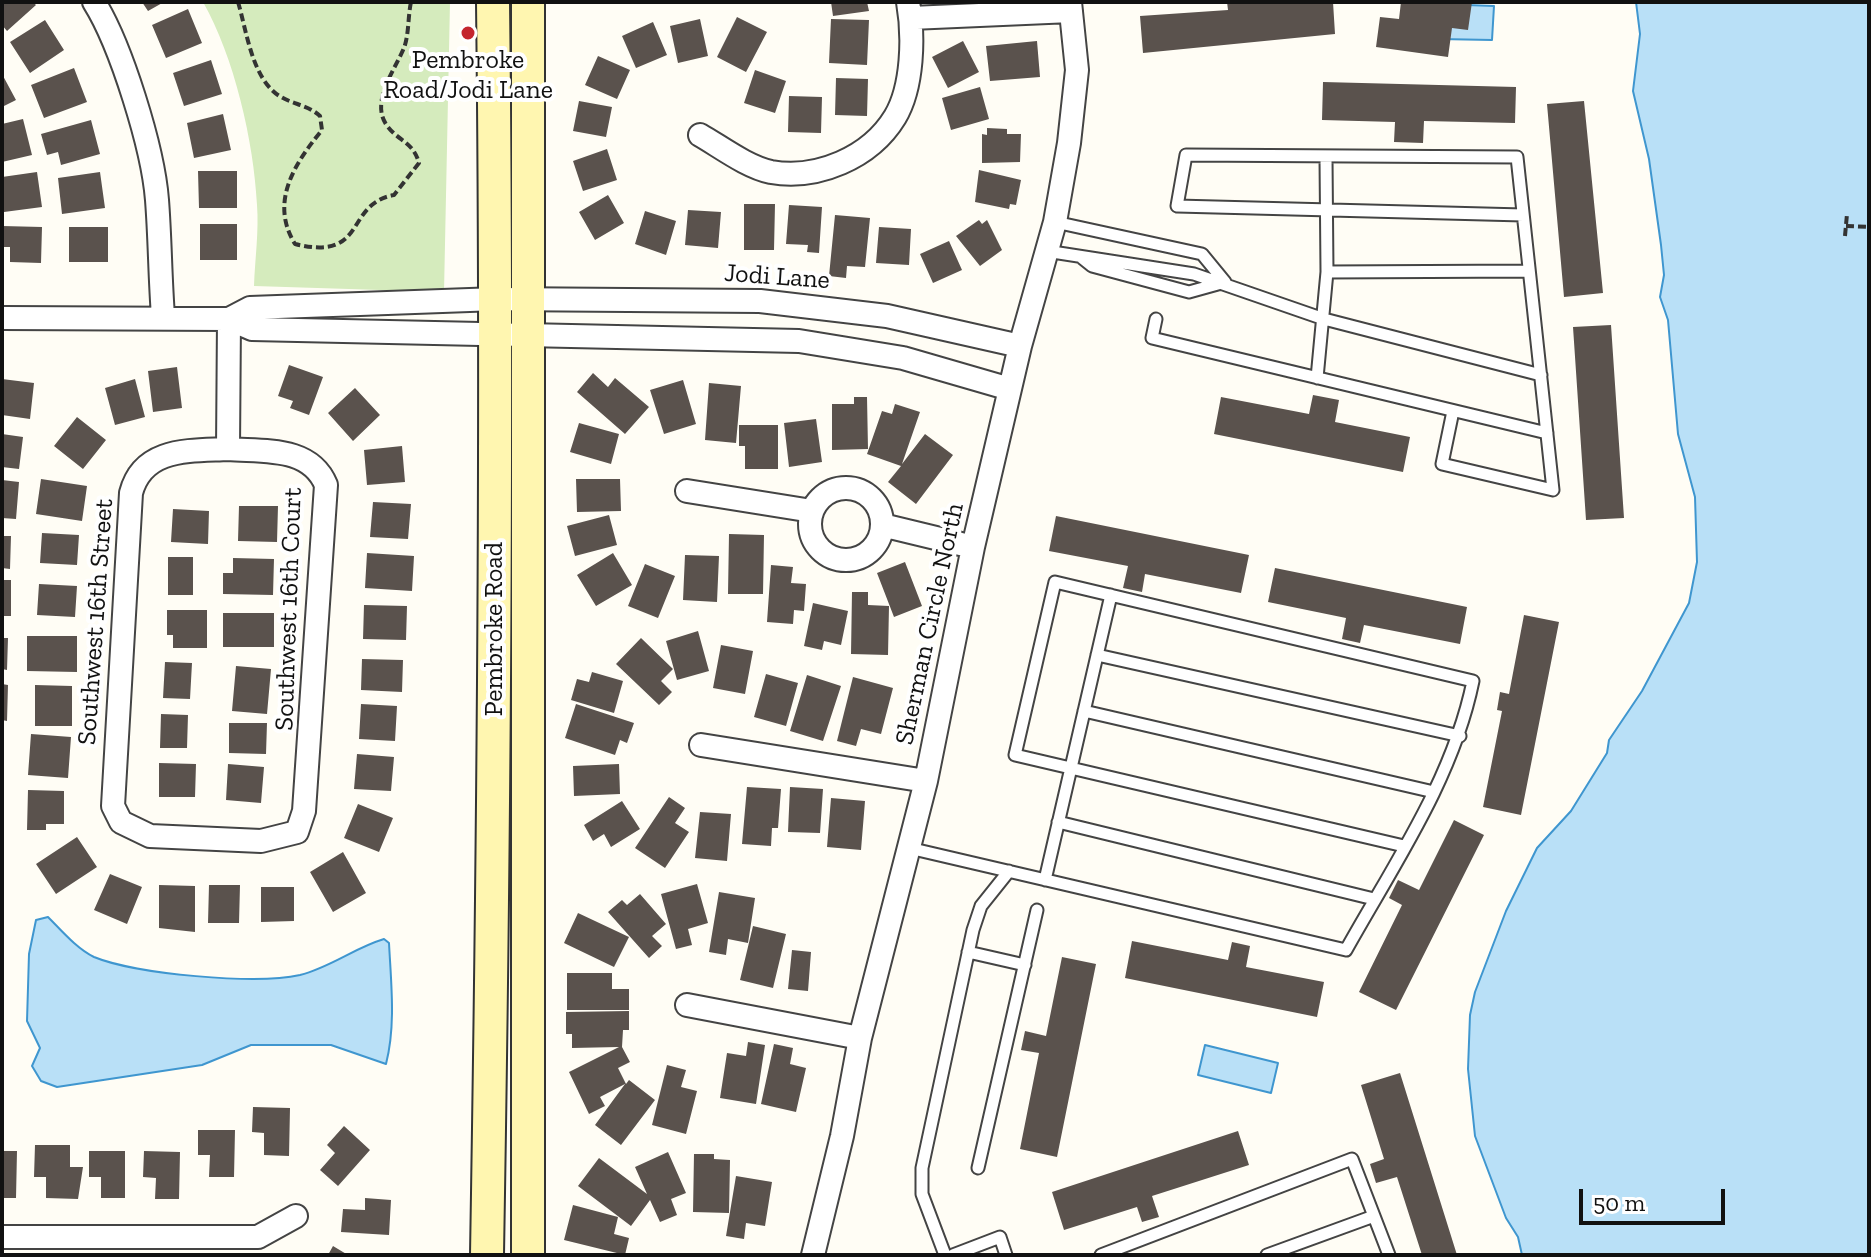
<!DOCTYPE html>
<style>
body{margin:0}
#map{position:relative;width:1871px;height:1257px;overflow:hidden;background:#fffdf5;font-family:"Zilla Slab",serif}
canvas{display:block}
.frame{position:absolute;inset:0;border:4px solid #111;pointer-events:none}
.scale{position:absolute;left:1579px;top:1189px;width:146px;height:36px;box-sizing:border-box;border:4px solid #111;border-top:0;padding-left:10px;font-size:24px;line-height:28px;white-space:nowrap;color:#111;-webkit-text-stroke:6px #fff;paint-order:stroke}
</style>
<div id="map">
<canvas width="1871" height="1257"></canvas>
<div class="frame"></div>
<div class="scale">50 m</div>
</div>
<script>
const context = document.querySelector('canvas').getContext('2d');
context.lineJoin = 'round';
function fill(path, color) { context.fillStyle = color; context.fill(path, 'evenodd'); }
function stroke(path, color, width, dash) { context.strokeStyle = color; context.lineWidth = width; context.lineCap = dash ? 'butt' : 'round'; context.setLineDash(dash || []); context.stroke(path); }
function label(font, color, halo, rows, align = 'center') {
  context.font = font + ' "Zilla Slab",serif'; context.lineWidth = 8; context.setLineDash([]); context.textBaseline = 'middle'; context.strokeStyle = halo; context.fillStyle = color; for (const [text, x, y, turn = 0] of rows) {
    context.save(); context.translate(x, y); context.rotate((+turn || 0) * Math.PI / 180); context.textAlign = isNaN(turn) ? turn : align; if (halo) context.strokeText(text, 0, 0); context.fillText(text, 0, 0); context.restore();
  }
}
const green = new Path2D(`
 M203,2H450L444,292L254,286C255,259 259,231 257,205C254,142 234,56 203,2Z`);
const water = new Path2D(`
 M1636,2H1869V1255H1522L1518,1237L1506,1218L1475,1136L1468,1069L1470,1015L1475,992L1506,911L1537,848L1571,811L1607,753L1609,740L1642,691L1689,603L1697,562L1695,497L1678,434L1668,320L1660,297L1664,275L1661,245L1649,159L1633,91L1640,34Z
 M1440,4L1494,6L1492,40L1439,39Z
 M48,917C61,930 77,949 94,957C135,974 256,985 300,975C331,967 354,948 384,939L389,943C391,983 396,1025 386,1064L331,1045H251L202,1065L57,1087L41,1081L32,1066L40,1048L27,1021L29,954L36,920Z
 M1205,1045L1278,1063L1271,1093L1198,1075Z`);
const building = new Path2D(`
 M2,2H33L36,5L7,31L2,25Z
 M142,2H164L148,11Z
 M831,2H867L869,11L833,16Z
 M1227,2H1333L1335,34L1143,53L1140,16L1228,10Z
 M1401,2H1472L1468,30L1452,28L1448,57L1376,47L1380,17L1399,19Z
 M188,9L202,43L166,58L152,25Z
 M737,17L767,32L746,72L717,57Z
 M700,19L708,56L678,63L670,26Z
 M831,19L869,20L867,65L829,63Z
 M45,20L64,50L30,73L10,42Z
 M653,22L667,55L636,68L622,36Z
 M963,41L979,72L948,88L932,57Z
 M1037,41L1040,77L990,81L986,46Z
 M598,56L630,70L617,99L585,85Z
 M211,60L222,94L184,106L173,73Z
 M74,68L87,102L44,118L31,85Z
 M755,70L786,81L775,113L744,103Z
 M2,74L16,100L2,107Z
 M836,78L868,79L867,116L835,115Z
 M1323,82L1516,87L1515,123L1424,121L1423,143L1394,142L1395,122L1322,120Z
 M980,87L989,119L951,130L942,98Z
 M789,96L822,97L821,133L788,132Z
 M579,101L612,107L606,137L573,131Z
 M1584,101L1603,293L1564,297L1547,104Z
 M223,114L231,150L194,158L187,123Z
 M23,119L32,155L2,162V124Z
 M91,120L100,154L61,165L58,152L47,155L41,134Z
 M987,128L1007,129V134H1021L1020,162L982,163V134L987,135Z
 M607,149L617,180L583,191L573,161Z
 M979,170L1021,180L1016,205L1010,204L1009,209L975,202Z
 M198,171H237V208H199Z
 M37,172L42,207L4,212L2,177Z
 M100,172L105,208L62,214L58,178Z
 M608,195L624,223L595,240L579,212Z
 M744,204H775L774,250H744Z
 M789,205L822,207L819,253L807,252L808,245L786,244Z
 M688,210L721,212L718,248L685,245Z
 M645,211L676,221L666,255L635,244Z
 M835,215L870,218L865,267L847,266L846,278L829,276Z
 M979,220L982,224L987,220L1002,250L980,266L956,236Z
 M200,224H237V260H200Z
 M2,226L42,227L41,263L10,262V247H2Z
 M69,227H108V262H69Z
 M879,227L911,229L909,265L876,263Z
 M949,241L962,270L933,283L920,254Z
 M1611,325L1624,518L1586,520L1573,327Z
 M289,365L323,377L309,415L290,408L293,401L278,396Z
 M177,367L182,408L153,412L148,371Z
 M593,373L608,387L615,378L649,407L625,434L577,392Z
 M2,379L34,383L30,419L2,415Z
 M135,379L145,417L115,425L105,388Z
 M683,380L696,424L664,434L650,390Z
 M709,383L741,386L736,443L705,440Z
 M355,388L380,415L353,441L328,413Z
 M1313,395L1339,400L1335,422L1410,437L1403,472L1214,434L1221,397L1309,414Z
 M854,397H867L868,449L832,450V404H854Z
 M895,404L920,412L902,464L925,434L953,455L916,504L888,482L901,466L867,454L882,411L892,414Z
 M77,417L106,440L83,469L54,446Z
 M816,419L822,462L789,467L784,423Z
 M579,423L619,434L611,464L570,452Z
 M739,425H778V469H745V446H739Z
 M2,434L23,437L19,469L2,467Z
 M402,446L405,482L367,485L364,450Z
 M41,479L87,486L82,521L36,514Z
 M576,479H620L621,511L577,512Z
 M2,480L19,482L16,519L2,518Z
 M373,502L411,504L408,539L370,537Z
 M239,506H278L277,542L238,541Z
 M173,509L209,511L208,544L171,542Z
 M609,515L617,545L575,556L567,526Z
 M1056,516L1249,555L1241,593L1145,574L1142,592L1123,588L1128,566L1049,551Z
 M42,533L79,535L77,565L40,563Z
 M729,534L764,535L763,594H728Z
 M2,536H11L10,569L2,568Z
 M367,553L414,556L412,591L365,588Z
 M613,553L632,585L596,606L577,575Z
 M685,555L719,556L717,602L683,600Z
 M168,557H193V595H168Z
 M233,558L274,559L273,595L223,594V573H233Z
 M905,562L922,606L894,617L877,573Z
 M645,564L675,576L658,618L628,606Z
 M771,565L793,567L791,583L806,584L804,611L794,610L793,624L767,622Z
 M1275,568L1467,607L1460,644L1364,625L1360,643L1342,639L1346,618L1268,602Z
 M2,580H11V616H2Z
 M39,584L77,586L75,617L37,615Z
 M852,592H868V605L889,606L888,655L851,654Z
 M813,603L848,611L841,645L824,641L822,650L804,646Z
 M364,605L407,606L406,640L363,639Z
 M167,610H207V648H173V635H167Z
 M223,613H274V647H223Z
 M1524,615L1559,622L1521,815L1483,807L1502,711L1497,710L1500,692L1509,694Z
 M698,631L709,671L677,680L666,641Z
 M27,636H77V672L27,671Z
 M2,638H8L7,670L2,669Z
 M641,638L673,669L661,681L672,692L659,705L616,664Z
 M721,645L753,651L745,694L713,688Z
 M362,659L403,660L402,692L361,690Z
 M165,662L192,663L190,699L163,698Z
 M236,666L271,669L267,714L232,711Z
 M592,672L623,681L614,713L571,700L577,679L589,682Z
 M766,674L798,683L786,726L754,717Z
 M807,675L841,686L823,741L790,731Z
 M853,677L893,688L881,734L861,729L856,746L837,741Z
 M2,684L8,685L7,721L2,720Z
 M35,685L72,686V726H35Z
 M361,704L397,706L395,741L359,739Z
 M576,704L634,723L627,743L620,740L615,755L565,738Z
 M161,714L188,715L187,748H160Z
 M229,723H267L266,754L229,753Z
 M31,734L71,737L68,778L28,775Z
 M357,754L394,757L391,791L354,789Z
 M159,763L196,764L195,797H159Z
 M228,764L264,767L261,803L226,800Z
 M619,764L620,794L574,796L573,766Z
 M747,787L781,789L778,828H772L771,846L742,844Z
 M790,787L823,789L820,833L788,832Z
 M28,790L64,791V824H46V830H27Z
 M669,797L685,808L675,823L689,832L665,868L635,848Z
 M831,798L865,801L861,850L827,847Z
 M622,801L640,829L611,847L604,834L593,841L584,825Z
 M358,804L393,818L379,852L344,838Z
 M700,812L731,814L727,861L695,858Z
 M1454,820L1484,835L1396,1010L1359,992L1402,905L1389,898L1398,880L1419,890Z
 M77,837L97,867L56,894L36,864Z
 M343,852L366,893L333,912L310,872Z
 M110,874L142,887L127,924L94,910Z
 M697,884L708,923L688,929L692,945L676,949L661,894Z
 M159,885L195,886V932L159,928Z
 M209,885H240L239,923H208Z
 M261,887H294V921L261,922Z
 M719,892L755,898L748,943L728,939L726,955L709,952Z
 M640,894L666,924L652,936L662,946L649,958L608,912L622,900L627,905Z
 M578,913L629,937L614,967L564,943Z
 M753,926L786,934L773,988L740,980Z
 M1132,941L1228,960L1232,942L1250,946L1246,967L1324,982L1317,1017L1125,978Z
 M792,950L811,952L808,991L788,989Z
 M1062,957L1096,964L1057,1157L1020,1149L1039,1053L1021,1050L1025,1031L1046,1036Z
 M567,973H612V989H629V1010H567Z
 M629,1011V1030H623L622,1047L630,1062L618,1068L626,1084L629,1080L655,1100L621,1145L595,1125L625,1084L600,1097L605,1106L589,1114L569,1072L619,1047L572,1048V1034H566V1012Z
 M748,1042L765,1045L756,1104L720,1098L727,1053L746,1056Z
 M774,1044L793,1048L790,1064L806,1068L796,1112L761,1104Z
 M667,1065L686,1070L681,1087L697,1091L686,1134L652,1125Z
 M1400,1073L1457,1255H1422L1397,1177L1376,1183L1370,1164L1384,1159L1361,1085Z
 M253,1107L290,1108L289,1156L264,1155V1133L252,1132Z
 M344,1126L370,1150L338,1186L320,1170L335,1153L327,1145Z
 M198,1130H235L234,1177H209L210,1155H198Z
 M1238,1131L1249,1165L1152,1196L1159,1217L1142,1222L1137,1207L1064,1230L1052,1192Z
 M35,1145H70V1167H83L78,1199L46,1198V1177H34Z
 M2,1151H17L16,1198H2Z
 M89,1151H125V1198H101V1177H89Z
 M144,1151L180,1152L179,1199H155L156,1178L143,1177Z
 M668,1152L686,1193L671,1199L677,1215L660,1222L650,1200L631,1226L578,1186L599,1158L647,1194L635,1167Z
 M694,1154H714V1159L730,1160L729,1213L693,1212Z
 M736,1176L772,1182L765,1226L746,1223L744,1239L726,1236Z
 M365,1198L391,1200L389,1235L341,1232L343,1209L365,1210Z
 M573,1205L618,1217L614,1234L629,1238L625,1255L564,1240Z
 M333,1246L348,1255H328Z`);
const path = new Path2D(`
 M238,2C247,32 252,80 281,97C295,105 308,105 320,116L322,130C295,163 269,202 295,244C368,262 344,204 394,195L419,163C413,142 400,142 388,127C368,102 397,68 405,45C409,31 408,16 411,2
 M1846,226L1869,227
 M1845,236L1847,214`);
const service = new Path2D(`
 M1055,222L1202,254L1225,282
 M1046,251L1194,274L1324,319L1541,375
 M1082,258L1092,266L1189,292L1225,282
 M1327,272L1529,271
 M1156,319L1152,338L1547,433
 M1317,378L1327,272L1326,158
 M1453,411L1442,464L1553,490C1541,379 1529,268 1517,157L1186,155L1177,206L1523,215
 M1097,655L1460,736
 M1084,711L1434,792
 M1058,822L1374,899
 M909,848L1346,950C1394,864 1453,779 1473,681L1055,582L1015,755L1404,846
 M1045,880L1111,595
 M968,952L1025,965
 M978,1168L1037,910
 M945,1255L922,1194V1168L973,930L981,906L1009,871
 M953,1255L1000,1237L1006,1255
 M1101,1255L1352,1159L1389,1255
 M1267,1255L1374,1216`);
const minor = new Path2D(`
 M94,2C121,45 153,148 157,200C160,238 160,277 163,316
 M911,18L1071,11
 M700,135C721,147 747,167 771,172C817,180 870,158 895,117C913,87 914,36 908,2
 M2,318L229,319L252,329L799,341L903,358L1010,389
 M229,319L250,308L497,299L760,301L887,316L1020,346
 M228,449C264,452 310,446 326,485L304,811L297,832L261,841L150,836L121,822L113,806L131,493C143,447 190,451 228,449Z
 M228,449L229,319
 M810 524a36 36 0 1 1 72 0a36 36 0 1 1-72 0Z
 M687,491L812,511
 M882,525L973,547
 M701,745L926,781
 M687,1005L860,1038
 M2,1237H258L296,1216
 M813,1255L842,1136L860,1038L926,781L973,547L1020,346L1055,222L1069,143L1077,70L1070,2`);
const secondary = new Path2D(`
 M487,1255C494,837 498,420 493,2
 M528,1255V2`);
const markers = [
 [468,33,8,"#c4262e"]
];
const poiNames = [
 ["Pembroke",468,61],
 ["Road/Jodi Lane",468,91]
];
const streetNames = [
 ["Jodi Lane",777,277,4],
 ["Southwest 16th Court",289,609,-88],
 ["Southwest 16th Street",96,622,-86],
 ["Sherman Circle North",930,624,-78],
 ["Pembroke Road",495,629,-90]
];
fill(green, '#d5ebbd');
fill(water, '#b9e0f7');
stroke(water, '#3f96cf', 2);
fill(building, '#5a524d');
stroke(service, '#444', 15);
stroke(minor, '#444', 26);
stroke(secondary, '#333', 36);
stroke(path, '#333', 4, [8, 4]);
stroke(service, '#fff', 11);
stroke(minor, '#fff', 22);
stroke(secondary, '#fff6b0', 32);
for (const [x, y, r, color] of markers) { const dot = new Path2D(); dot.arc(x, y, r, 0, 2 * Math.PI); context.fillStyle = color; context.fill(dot); stroke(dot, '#fff', 3); }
label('26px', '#111', '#fff', poiNames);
label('26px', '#111', '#fff', streetNames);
</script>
